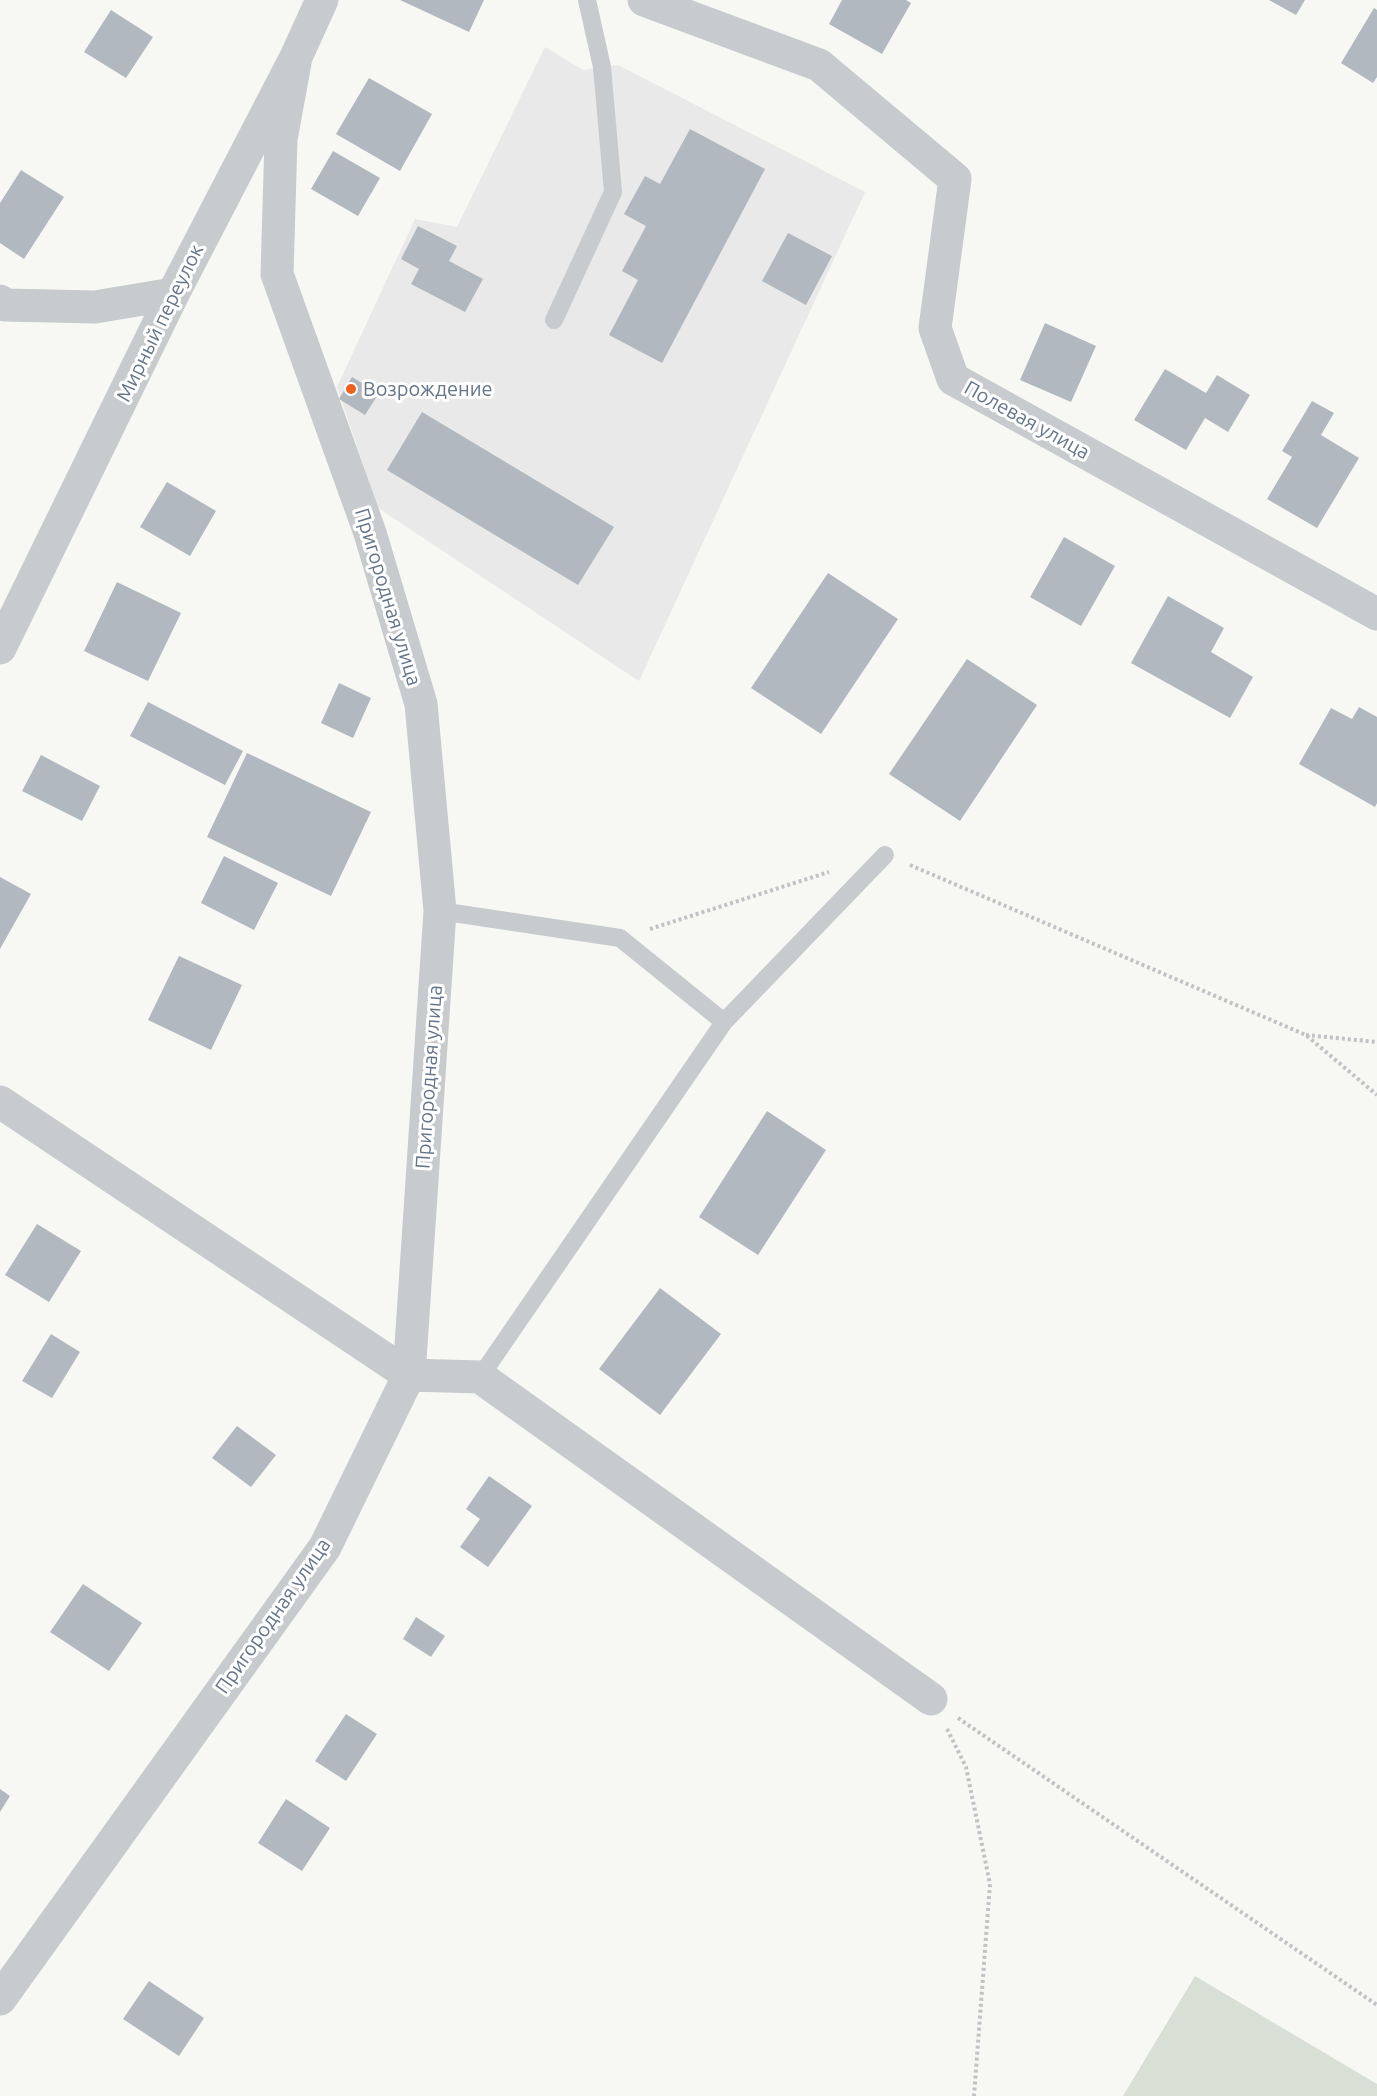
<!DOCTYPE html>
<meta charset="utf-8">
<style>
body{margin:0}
canvas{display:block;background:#f7f8f4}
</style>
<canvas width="1377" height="2096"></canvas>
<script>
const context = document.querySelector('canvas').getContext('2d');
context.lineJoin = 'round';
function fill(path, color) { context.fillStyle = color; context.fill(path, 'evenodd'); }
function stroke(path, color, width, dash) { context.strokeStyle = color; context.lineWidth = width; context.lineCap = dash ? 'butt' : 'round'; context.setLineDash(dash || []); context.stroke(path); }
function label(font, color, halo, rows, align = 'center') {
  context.font = font + ' Ubuntu,sans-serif'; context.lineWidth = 6; context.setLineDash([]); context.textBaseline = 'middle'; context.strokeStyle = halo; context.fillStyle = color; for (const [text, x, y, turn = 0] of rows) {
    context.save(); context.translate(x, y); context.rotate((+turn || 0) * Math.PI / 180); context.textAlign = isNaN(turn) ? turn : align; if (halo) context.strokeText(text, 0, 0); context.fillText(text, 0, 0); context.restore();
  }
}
const built = new Path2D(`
 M545,47L583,70L618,65L865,192L639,681L378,508L337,387L415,219L457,227Z`);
const green = new Path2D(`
 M1195,1976L1377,2084V2096H1123Z`);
const building = new Path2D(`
 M400,0H484L469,32Z
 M842,0H906L911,3L882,54L829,24Z
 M1269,0H1305L1296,15Z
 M1374,8L1377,10V77L1373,83L1341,63Z
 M111,10L153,37L126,78L84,52Z
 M369,78L432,114L400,171L336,134Z
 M690,129L765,169L662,363L609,335L638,280L622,271L646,226L624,214L645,176L660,184Z
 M333,151L380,178L358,216L311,189Z
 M21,170L64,197L24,259L0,243V203Z
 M418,226L457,246L449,261L483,279L465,312L411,284L419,269L401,259Z
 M788,233L832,256L806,305L762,281Z
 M1045,323L1096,346L1071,402L1020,380Z
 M1165,369L1206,393L1217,375L1250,395L1228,432L1205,418L1186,450L1134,420Z
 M352,377L379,393L365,415L339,399Z
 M1312,401L1334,413L1321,435L1359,458L1317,528L1267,499L1292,457L1282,451Z
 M422,412L614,527L578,585L387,470Z
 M167,482L216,511L190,556L140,527Z
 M1064,537L1115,566L1081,626L1030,597Z
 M828,573L898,619L821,734L751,688Z
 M117,582L181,613L148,681L84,651Z
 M1168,596L1224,628L1211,652L1253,677L1230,718L1131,663Z
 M967,659L1037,705L960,821L889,774Z
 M339,683L371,698L353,738L321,723Z
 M148,702L243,751L225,785L130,736Z
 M1359,707L1377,717V803L1375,807L1299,764L1331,708L1352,719Z
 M247,753L371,812L331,896L207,837Z
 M41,755L100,786L82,821L22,791Z
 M224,856L278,883L254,930L201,903Z
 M0,877L31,894L0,949Z
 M179,956L242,985L211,1050L148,1020Z
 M767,1111L826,1150L758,1255L699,1217Z
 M37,1224L81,1251L49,1302L5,1275Z
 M660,1288L721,1334L660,1415L599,1369Z
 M51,1334L80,1352L52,1398L22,1381Z
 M237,1426L276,1455L251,1487L212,1458Z
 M489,1476L532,1506L488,1567L460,1547L480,1519L466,1509Z
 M83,1584L142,1623L109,1671L50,1632Z
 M416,1617L445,1636L431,1657L403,1639Z
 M346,1714L377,1734L346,1781L315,1761Z
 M0,1789L10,1796L0,1812Z
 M286,1799L330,1828L302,1871L258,1843Z
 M149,1981L204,2018L179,2056L123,2019Z`);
const path = new Path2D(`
 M910,865L1306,1035L1377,1095
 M650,929L829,872
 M1306,1035L1377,1042
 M958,1718L1377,2005
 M947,1729L966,1767L990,1884L974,2096`);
const lane = new Path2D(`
 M554,320L613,192L602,67L587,0
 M440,911L620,938L724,1022
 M480,1377L724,1022L885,855`);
const street = new Path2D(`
 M644,0L819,65L955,179L935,328L953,379L1377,614
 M0,301L5,305L95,307L173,294
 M0,648L173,294L296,57L322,0
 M0,1102L409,1375L480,1377L931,1699
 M0,1999L325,1547L409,1375L440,911L421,704L370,533L277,274L281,139L296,57`);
const markers = [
 [351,389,6,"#ee601e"]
];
const streetNames = [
 ["Мирный переулок",160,323,-64],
 ["Полевая улица",1027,420,29],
 ["Пригородная улица",388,597,73],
 ["Пригородная улица",429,1077,-86],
 ["Пригородная улица",273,1616,-55]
];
const poiNames = [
 ["Возрождение",363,389]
];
fill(built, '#e8e9e8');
fill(green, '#d8e0d5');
fill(building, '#b2b8bf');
stroke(path, '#c1c2c5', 4, [3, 3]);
stroke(lane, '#c7cbce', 18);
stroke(street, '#c7cbce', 33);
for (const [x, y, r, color] of markers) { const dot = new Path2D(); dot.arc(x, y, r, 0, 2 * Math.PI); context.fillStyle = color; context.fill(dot); stroke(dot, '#fff', 2); }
label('20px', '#657587', '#fff', streetNames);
label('20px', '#657587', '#fff', poiNames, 'left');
</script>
